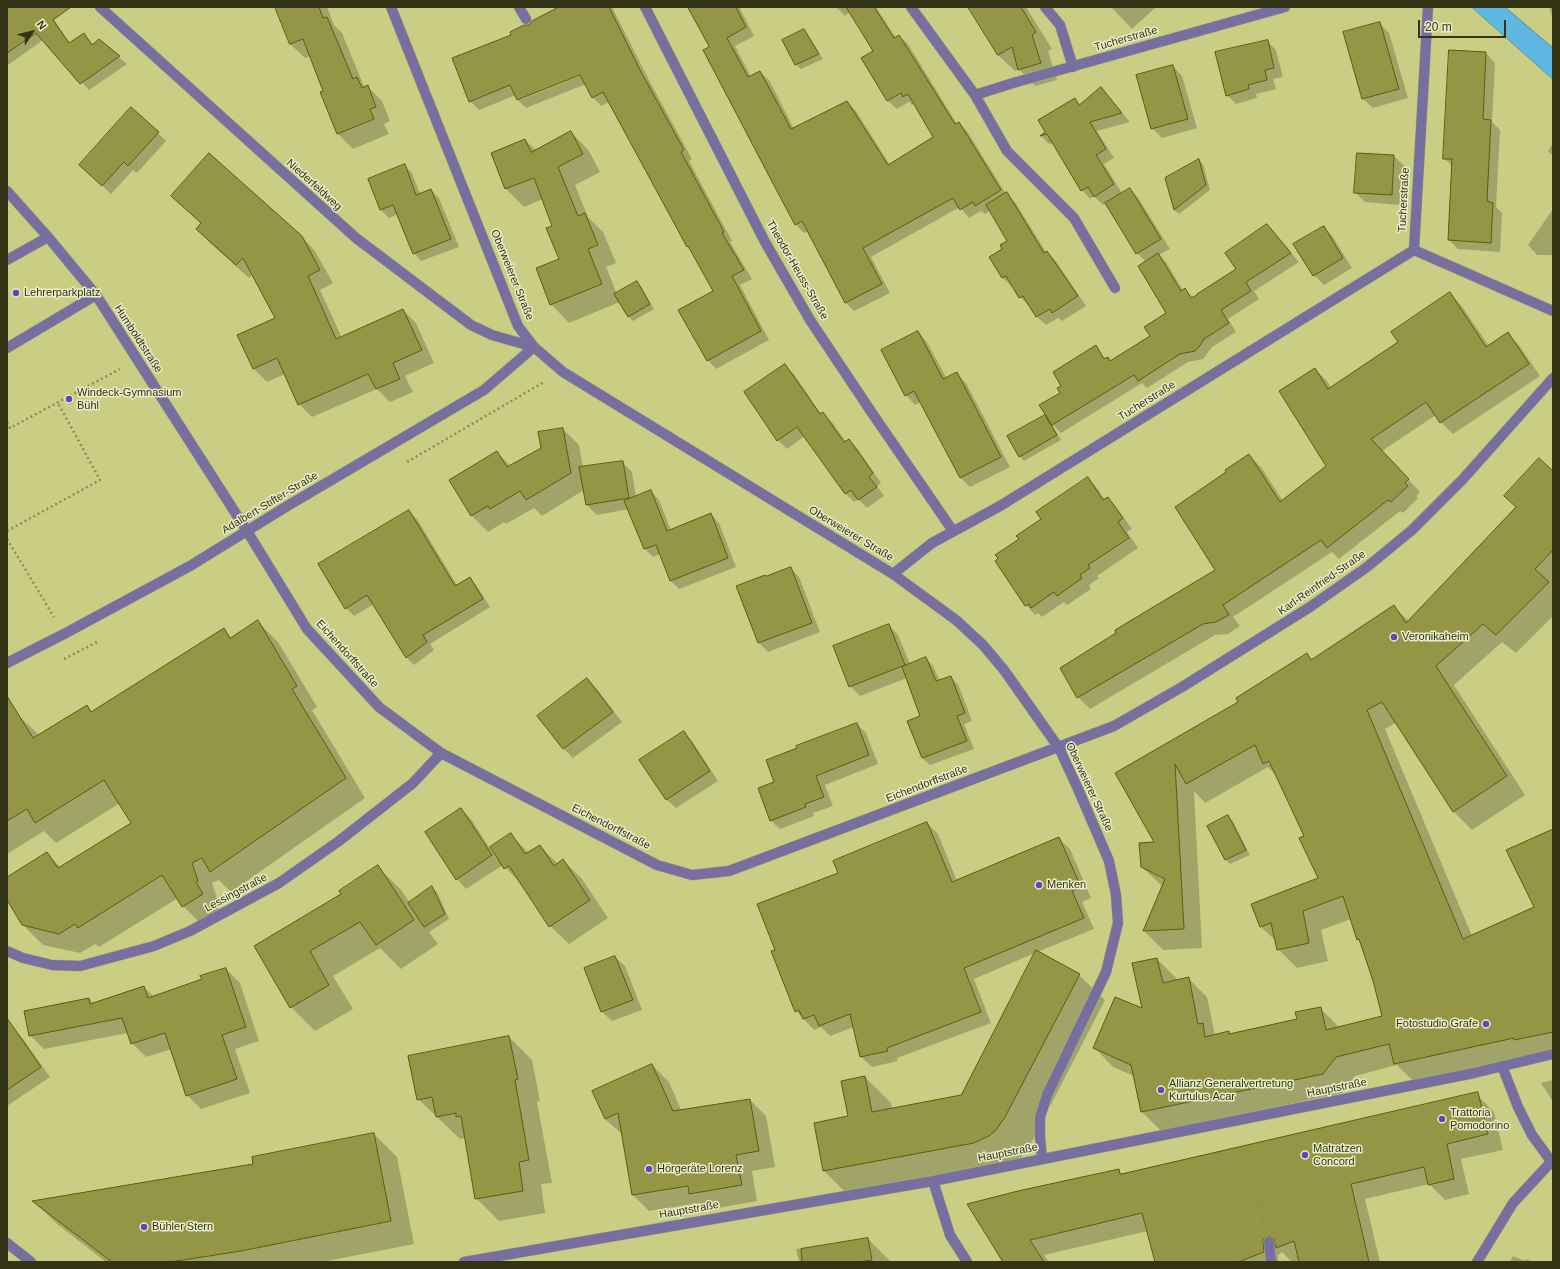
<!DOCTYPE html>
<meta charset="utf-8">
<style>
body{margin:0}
#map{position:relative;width:1560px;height:1269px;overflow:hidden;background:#cace84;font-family:Arial,sans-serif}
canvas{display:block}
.frame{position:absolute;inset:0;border:8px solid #333416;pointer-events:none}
.north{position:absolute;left:12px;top:12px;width:40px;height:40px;-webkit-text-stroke:3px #e9ecc7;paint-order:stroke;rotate:54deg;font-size:11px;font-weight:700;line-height:16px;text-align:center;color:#333416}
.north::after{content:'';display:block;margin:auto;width:14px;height:18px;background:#333416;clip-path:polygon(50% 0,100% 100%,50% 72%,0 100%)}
.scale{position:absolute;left:1418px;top:20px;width:88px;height:18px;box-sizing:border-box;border:2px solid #333416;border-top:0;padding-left:5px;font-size:12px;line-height:14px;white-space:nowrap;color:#333416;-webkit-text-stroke:3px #e9ecc7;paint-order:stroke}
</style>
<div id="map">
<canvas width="1560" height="1269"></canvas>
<div class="frame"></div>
<div class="north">N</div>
<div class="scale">20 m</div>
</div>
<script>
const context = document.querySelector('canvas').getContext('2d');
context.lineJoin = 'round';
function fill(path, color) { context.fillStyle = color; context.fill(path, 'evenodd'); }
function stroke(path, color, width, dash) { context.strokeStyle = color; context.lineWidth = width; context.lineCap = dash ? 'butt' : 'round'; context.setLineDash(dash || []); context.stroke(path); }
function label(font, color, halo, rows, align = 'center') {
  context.font = font + ' Arial,sans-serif'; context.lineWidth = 3; context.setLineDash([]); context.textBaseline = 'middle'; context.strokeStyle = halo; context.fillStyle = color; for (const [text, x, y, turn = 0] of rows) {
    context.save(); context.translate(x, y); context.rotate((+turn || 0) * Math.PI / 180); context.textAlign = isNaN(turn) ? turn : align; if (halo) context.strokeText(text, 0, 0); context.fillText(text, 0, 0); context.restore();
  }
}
const water = new Path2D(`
 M1472,7H1505L1553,48V79Z`);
const shadow = new Path2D(`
 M7,7H45L70,43L83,34L93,45L99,41L127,64L89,90L43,40L8,65Z
 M276,7H327L334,25L342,33L363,84L366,87H368L382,101L390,121L384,124L389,134L353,149L338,134L322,92L324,91L311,56L305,58L290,44Z
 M561,7H612L650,82L692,159L689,161L732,241L730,242L752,279L740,285L769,340L716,369L708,360L714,291L609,102L601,106L593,97L586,84L526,108L518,100L516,95L479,110L470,101L513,36ZM584,72L585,74L520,100V98Z
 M690,7H739L754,36L735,46L751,77L760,72L769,80L794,129L847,102L856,111L890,165L935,138L915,104L912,105L909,102L897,109L888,101L862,59L874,51L850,12L845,16L836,7H876L896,38L899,36L908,44L957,124L959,123L967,131L1006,194L1015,202L1046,252H1047L1056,261L1086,306L1062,321L1058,318L1046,325L1037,317L1030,305L1029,306L1020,297L1013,286L1012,287L1003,278L990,257L1004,249L1009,241L990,211L985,214L981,211L969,218L960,207L871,257L890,293L854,311L846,303L808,231L804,233L795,224Z
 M972,7H1026L1052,49L1048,51L1057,80L1035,86L1019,69L1015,71L998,55L972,13Z
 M1111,7H1156L1132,29Z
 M1549,7H1553V19Z
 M1379,23L1389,33L1408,98L1373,108L1363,99Z
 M803,30L808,35L823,59L801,69L796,65L784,40Z
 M1267,41L1276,50L1283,77L1273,79L1276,89L1256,94L1257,98L1236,104L1227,95Z
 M1486,53L1495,63L1492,122L1500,130L1496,207L1502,213L1500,252L1458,249L1449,240L1453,167L1444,158Z
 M1173,66L1182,76L1197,128L1162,138L1152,128Z
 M1109,97L1130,122L1097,131L1114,158L1104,164L1122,193L1130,189L1139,199L1170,249L1159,255L1166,262L1183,290L1185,289L1193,298L1237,269L1267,225L1299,262L1254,291L1259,299L1228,319L1236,332L1212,347L1203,359L1188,362L1147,388L1142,383L1061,433L1051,423L1061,440L1024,461L1019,456L1044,416L1050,421L1061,393L1062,386L1095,347L1106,359L1108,358L1111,361L1151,337L1168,313L1146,262L1137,253L1106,203L1103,205L1094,196L1090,199L1082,190L1053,143L1049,144L1041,136L1075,99L1080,105Z
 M571,132L589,151L600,172L575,185L588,217L603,232L616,263L606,267L617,294L637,282L641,286L654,309L633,321L628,316L620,302L569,323L551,304L560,260L554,227L543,199L524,207L506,189L492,153L525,140L536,150Z
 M158,133L166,141L137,173L133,170L111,194L89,173Z
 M1553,143V156L1548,151Z
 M1358,154L1394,156L1404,166L1401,205L1365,202L1356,193Z
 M1199,160L1203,164L1210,190L1179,214L1174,210Z
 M404,165L412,173L420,194L431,190L439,198L459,247L421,261L414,253L398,214L389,218L381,210L369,179Z
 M172,196L302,237L315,251L333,283L320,290L342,338L403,310L416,323L434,363L405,376L413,392L390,402L377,389L312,417L299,404L285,374L267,382L254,369L277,318L253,274L249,278L210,243L197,229L202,224Z
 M1553,209V257L1551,255H1537L1528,245Z
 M1324,227L1333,237L1352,268L1324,285L1314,275Z
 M1450,294L1461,305L1489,346L1508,334L1519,345L1540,376L1453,434L1441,422L1436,415L1382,451L1420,492L1416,496L1418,498L1403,513L1400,511L1339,559L1332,552L1233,617L1240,626L1228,634L1215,635L1090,709L1078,697L1061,668L1217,570L1228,473L1249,455L1261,467L1283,501L1328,467L1315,369L1327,381L1331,388L1400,343Z
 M918,332L927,342L947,379L956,373L966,383L1010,467L970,487L961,478L921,402L915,405L906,395Z
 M785,366L794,374L821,414L823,413L832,422L846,442L849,440L858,449L881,483L877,486L884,496L867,508L858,499L854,502L845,493L805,436L787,449L778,440Z
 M563,429L579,445L583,468L622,462L632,472L636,497L651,491L659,500L671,530L711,514L719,523L736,567L679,589L671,581L660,554L653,557L644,548L629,509L597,515L587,505L584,490L542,516L534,508L506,524L504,522L488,532L472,516L451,481L497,453L511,466L542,448Z
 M1553,470V616L1516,653L1502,642L1454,685L1525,795L1472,830L1454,812L1397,722L1385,729L1472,936L1535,907L1553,838V1054L1414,1082L1397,1065L1355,1076L1342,1093L1161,1131L1142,1112L1134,1076L1113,1067L1095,1048L1144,1010L1157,959L1176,978L1177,981L1188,978L1207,997L1215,1035L1229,1032L1231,1034L1298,1020L1320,1008L1340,1028L1383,1017L1374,981L1351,919L1321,930L1328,961L1297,968L1278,949L1277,942L1261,927L1320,879L1305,836L1277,776L1268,767L1205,803L1194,791L1202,948L1163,950L1144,931L1163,887L1142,867L1156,843L1116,773L1239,703L1307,655L1313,660L1393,606L1409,621Z
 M1088,478L1097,488L1105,500L1108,498L1117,508L1132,529L1127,532L1138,548L1097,576L1099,578L1089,585L1091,589L1067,605L1064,602L1042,617L1038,613L1035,615L1026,605L1020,539Z
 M409,511L417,519L457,585L470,578L477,586L490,607L430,644L434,650L414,665L406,657L374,604L354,616L346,608Z
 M790,568L799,577L820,632L768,652L759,643L738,587Z
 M258,622L278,642L317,707L312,710L365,798L231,892L219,880L212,883L218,901L215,903L222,915L203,926L183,906L178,898L99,947L95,944L80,953L43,945L22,924L7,898V878L47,853L61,868L132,824L120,803L56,843L44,831L7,854V721L18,715L39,735L86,706L92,712L224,630L232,638Z
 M889,625L898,635L910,664L926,658L933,666L940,681L950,677L958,684L972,721L964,724L974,749L930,765L922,758V716L907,678L860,696L850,686Z
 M587,679L597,689L622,722L573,758L564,749L539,716Z
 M857,724L866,733L878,764L825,785L833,806L813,813L814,816L780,829L771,821L759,789L776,782Z
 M683,732L692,741L718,781L676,808L666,799Z
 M461,809L471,819L498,861L511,835L529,853L540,846L558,864L563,860L582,879L608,918L569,944L550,926L523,886L503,865L466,889L457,879Z
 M1228,816L1233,821L1250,855L1230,864L1226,860Z
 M927,823L938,834L957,881L1059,839L1070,849L1091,898L1082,902L1094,929L1037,952L1079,975L1105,1000L1031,1143L1022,1156L1015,1162L850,1197L824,1171L865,1077L891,1103L892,1109L961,1096L1035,953L974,979L991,1023L897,1058L898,1061L872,1067L861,1057L854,1027L830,1036L821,1027L814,1030L796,1011L777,950L839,873Z
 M378,867L402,891L410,903L432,888L437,892L449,919L429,932L438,944L401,969L380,948L333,976L353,1009L315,1031L291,1007L255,946L343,895Z
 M615,957L625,966L642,1010L612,1021L602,1012L585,968Z
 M226,969L240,983L259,1041L235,1049L250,1093L201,1109L187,1095L172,1049L146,1057L132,1043L128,1033L44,1049L30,1035L89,999L94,1004L144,987L154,997L203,980Z
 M15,1030L24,1040L50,1077L7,1106V1035Z
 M509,1037L532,1060L540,1101L537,1102L552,1183L541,1184L545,1213L499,1221L476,1198L466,1138L460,1139L418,1099Z
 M652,1065L669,1082L681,1110L750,1100L766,1116L775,1167L752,1171L757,1201L707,1210L699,1203L649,1211L633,1195L623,1135L605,1119Z
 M1553,1080V1102L1541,1083Z
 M1479,1097L1494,1112L1503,1150L1461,1159L1469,1194L1445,1200L1429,1184L1365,1199L1380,1262H1300V1260L1292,1262L1282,1252L1278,1255V1262H1156L1148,1231L1044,1255L1049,1262H999L1119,1170L1122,1174Z
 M374,1134L397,1157L414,1244L322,1262H106L57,1224L34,1202L254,1165Z
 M868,1239L891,1262H799L796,1249Z
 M1513,1256L1525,1261L1526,1259L1533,1262H1510Z`);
const building = new Path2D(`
 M7,7H71L53,20L69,43L84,33L92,45L99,39L120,56L80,84L36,33L7,53Z
 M275,7H319L323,18L327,17L353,79L357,77L362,88L368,85L376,107L370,109L374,119L337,134L320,92L323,91L303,39L290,44Z
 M559,7H609L641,72L684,150L681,152L724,232L722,233L744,270L732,276L761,331L707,361L678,310L713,291L688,246L687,247L603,92L592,98L580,75L517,100L510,85L469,102L452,58L511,35L510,32L524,25H529L532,21Z
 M688,7H736L746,27L727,38L748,77L760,71L791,129L847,101L888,165L933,137L908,94L903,97L901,93L887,101L861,58L873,51L846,7H874L894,38L899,35L955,124L959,122L1001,190L975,206L973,202L960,210L953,198L863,248L882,284L845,303L802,221L795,225L778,193L703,50L709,47Z
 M968,7H1021L1036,32L1032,35L1041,63L1018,70L1012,47L998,55Z
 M1380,22L1399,89L1362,99L1343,32Z
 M804,29L819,54L795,65L782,40Z
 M1268,40L1274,68L1265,70L1267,80L1248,85L1249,89L1226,96L1215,52Z
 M1449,50L1486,52L1483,119L1491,120L1487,201L1493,203L1491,243L1448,240L1452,159H1443Z
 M1173,65L1188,119L1151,129L1136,75Z
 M1101,87L1122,113L1090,122L1106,149L1096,155L1114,184L1094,197L1088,187L1081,191L1047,134L1040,136L1045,132L1038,120L1075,98L1079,105Z
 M131,107L159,132L128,166L124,162L102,186L79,165Z
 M571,131L583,154L558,167L578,216L585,213L598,245L588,249L602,284L550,305L536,268L559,259L546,228L552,226L534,178L505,189L491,153L525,139L531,152Z
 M209,153L302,236L320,270L308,276L336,339L403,309L422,350L393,363L400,379L376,389L368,374L298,405L277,358L253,369L237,335L275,318L243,258L236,265L196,229L201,223L171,196Z
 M1357,153L1394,155L1392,195L1354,193Z
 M1199,159L1206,185L1174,210L1165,178Z
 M405,164L416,195L431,189L451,239L413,254L393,205L380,210L368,179Z
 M1130,188L1161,239L1136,254L1105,203Z
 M1007,192L1044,253L1047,251L1078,296L1052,313L1050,309L1036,317L1023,296L1019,298L1006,276L1002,278L989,257L1002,249L1000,245L1007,241L986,205Z
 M1267,224L1291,253L1246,282L1251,291L1221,310L1229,323L1204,339L1199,347L1195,351L1180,354L1138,381L1134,375L1052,425L1039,405L1060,393L1057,388L1061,386L1053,372L1096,345L1104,359L1108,357L1110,361L1150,336L1144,327L1166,313L1138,266L1158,253L1181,291L1185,288L1191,298L1197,295V294L1236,269L1225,253Z
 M1324,226L1343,258L1313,276L1293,244Z
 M637,281L650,304L628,317L614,294Z
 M1450,292L1486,347L1508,332L1529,364L1440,423L1426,402L1371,439L1409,479L1405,483L1408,486L1391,502L1388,500L1327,548L1321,540L1223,605L1229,615L1216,622L1203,624L1077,698L1060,668L1116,633L1115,630L1215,570L1175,507L1226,472L1225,470L1249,454L1280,502L1326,466L1279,391L1315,368L1328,389L1398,342L1391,332Z
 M918,331L943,379L957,372L1001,457L960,478L914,391L905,396L881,350Z
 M785,364L820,414L823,412L844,442L849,439L873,473L869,477L877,487L858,500L851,490L845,494L797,427L777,441L744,392Z
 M1045,415L1057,435L1019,457L1007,436Z
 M563,428L571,473L526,500L520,491L490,509L488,506L471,516L449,480L497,451L507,467L541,448L538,432Z
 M1539,458L1553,471V550L1535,569L1549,582L1496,635L1483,624L1436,666L1507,776L1453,812L1382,702L1367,710L1463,939L1534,907L1506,850L1553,829V1032L1514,1040V1038L1394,1064L1389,1044L1336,1057L1323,1074L1141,1112L1131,1065L1093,1048L1115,997L1142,1008L1132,963L1157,958L1163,983L1189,977L1198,1024L1203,1023L1205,1037L1229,1031V1034L1297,1019L1295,1012L1321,1007L1326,1030L1382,1016L1373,981L1359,939L1357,940L1343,896L1303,911L1309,943L1277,950L1271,923L1260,927L1251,904L1318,878L1299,838L1304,836L1269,761L1263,764L1255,745L1186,784L1175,764L1184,929L1143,931L1165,879L1141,867L1139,843L1154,842L1115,773L1238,702L1236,698L1307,653L1311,660L1394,605L1406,623L1516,507L1504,496Z
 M623,461L629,498L586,505L579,467Z
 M1088,477L1103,500L1108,497L1123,518L1118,522L1129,538L1088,565L1090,568L1080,575L1082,578L1057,596L1054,592L1031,608L1029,604L1025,606L995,561L998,558L995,555L1019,539L1016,536L1041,519L1036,512Z
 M651,490L667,531L711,513L728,558L670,581L656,545L644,549L624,501Z
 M409,510L455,586L470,577L483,599L423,635L427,642L406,658L367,595L345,609L318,564Z
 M791,567L812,623L758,643L736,586L765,575L766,576Z
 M258,620L297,686L292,689L346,778L210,872L202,858L192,863L198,881L196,882L203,894L182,907L162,875L78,928L75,924L59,934L22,925L7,900V877L47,852L58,868L131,823L104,780L35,823L27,809L7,821V696L33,738L87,705L91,712L224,628L230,638Z
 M889,624L905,665L849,687L833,646Z
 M926,657L936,681L951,676L965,713L957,716L967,741L922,758L907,721L920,716L902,667Z
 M587,678L613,712L563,749L537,716Z
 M857,723L869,755L816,776L824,797L805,804L806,807L770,821L758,788L774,782L766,760L797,748L796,746Z
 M684,731L710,771L666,800L639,760Z
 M461,808L492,855L456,880L425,832Z
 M1228,815L1246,850L1225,860L1207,826Z
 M927,822L952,882L1059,837L1081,887L1072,891L1084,918L964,968L981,1012L887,1048L888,1051L860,1057L850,1014L819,1026L814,1015L803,1019L799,1010L795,1012L771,951L775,950L757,904L838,873L833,861Z
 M511,833L525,854L540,845L554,866L563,859L590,900L549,927L509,866L504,869L490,847Z
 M378,865L414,920L376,945L360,922L310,951L329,985L290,1008L254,946L341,894L339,891Z
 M432,886L445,914L424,927L408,903Z
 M1036,950L1080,974L1005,1117L996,1130L989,1136L974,1143L823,1171L814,1123L848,1116L841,1081L865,1076L872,1112L961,1095Z
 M615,956L633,1000L601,1012L584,968Z
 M226,968L246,1027L222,1035L237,1079L186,1096L165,1033L131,1044L122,1018L29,1036L24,1011L89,998L90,1004L144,986L148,998L202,979L200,976Z
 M7,1018L41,1067L7,1090Z
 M509,1036L518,1079L515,1080L529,1160L519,1162L523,1191L475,1199L461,1116L456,1117V1113L436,1117L432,1097L417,1100L408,1056Z
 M652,1064L673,1111L750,1099L759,1151L736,1155L742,1185L689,1194L688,1186L632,1195L618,1113L605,1119L592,1091Z
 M1478,1092L1488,1134L1447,1144L1454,1179L1428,1185L1424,1167L1351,1184L1369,1262H1299L1294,1241L1276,1248L1274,1239L1269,1236L1263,1240L1264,1252L1238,1262H1155L1142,1213L1030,1240L1044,1262H1003L967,1204L1018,1191L1119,1169L1120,1174Z
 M374,1133L391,1221L241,1251L170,1262H112L32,1201L253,1164L252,1157Z
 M868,1238L872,1260L859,1262H802L801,1249Z`);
const path = new Path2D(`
 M67,398L71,405
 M7,422L10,428L120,369
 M407,462L544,382
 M7,531L100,480L58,403
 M7,539L54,617
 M64,659L97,642
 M1256,1192L1264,1223`);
const minor = new Path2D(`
 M100,7L356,238L471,325L492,335L534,347
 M391,7L518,326L534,347L563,372L893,574L956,620L983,645L1004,670L1059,748L1078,789L1109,861L1116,895L1118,923L1106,972L1047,1095L1040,1117V1138L1042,1159
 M519,7L526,19
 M645,7L765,242L810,320L872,413L953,531
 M911,7L975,95L1007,151L1074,218L1115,288
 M1045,7L1060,25L1073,67
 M975,95L1013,83L1285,7
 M7,191L48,237L96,295L247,531L307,629L379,707L441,753L657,865L692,875L729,871L1114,726L1182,687L1310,607L1367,567L1412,530L1463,479L1553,378
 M1414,250L1553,311
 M7,260L48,237
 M7,348L96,295
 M893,574L932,543L1000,506L1414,250L1428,7
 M7,663L64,634L190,566L289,505L484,390L534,347
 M7,951L23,958L52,965L80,966L154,946L190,931L279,883L339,841L413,783L441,753
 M1502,1066L1518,1107L1532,1135L1553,1164
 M933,1181L950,1235L967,1262
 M1269,1242L1271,1262
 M7,1243L31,1262
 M464,1262L933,1181L1474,1073L1553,1054
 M1477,1262L1513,1203L1551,1162`);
const markers = [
 [16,293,4,"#6444bc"],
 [69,399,4,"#6444bc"],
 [1394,637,4,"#6444bc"],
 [1039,885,4,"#6444bc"],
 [1486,1024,4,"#6444bc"],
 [1161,1090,4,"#6444bc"],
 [1442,1119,4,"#6444bc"],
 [1305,1155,4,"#6444bc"],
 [649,1169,4,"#6444bc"],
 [144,1227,4,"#6444bc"]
];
const streetNames = [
 ["Tucherstraße",1126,39,-16],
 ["Niederfeldweg",314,185,42],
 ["Tucherstraße",1404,200,-87],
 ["Theodor-Heuss-Straße",797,270,60],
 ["Oberweierer Straße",512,275,68],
 ["Humboldtstraße",138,339,57],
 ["Tucherstraße",1147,401,-32],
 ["Adalbert-Stifter-Straße",270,503,-31],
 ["Oberweierer Straße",851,534,31],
 ["Karl-Reinfried-Straße",1322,583,-35],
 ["Eichendorffstraße",347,654,48],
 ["Eichendorffstraße",927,784,-21],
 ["Oberweierer Straße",1089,787,65],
 ["Eichendorffstraße",611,827,27],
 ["Lessingstraße",236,893,-28],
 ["Hauptstraße",1337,1088,-11],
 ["Hauptstraße",1008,1153,-11],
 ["Hauptstraße",689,1210,-10]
];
const poiNames = [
 ["Lehrerparkplatz",24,293],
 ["Windeck-Gymnasium",77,393],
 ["Bühl",77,406],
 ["Veronikaheim",1402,637],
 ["Menken",1047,885],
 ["Fotostudio Grafe",1478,1024,"right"],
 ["Allianz Generalvertretung",1169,1084],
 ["Kurtulus Acar",1169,1097],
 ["Trattoria",1450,1113],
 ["Pomodorino",1450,1126],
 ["Matratzen",1313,1149],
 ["Concord",1313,1162],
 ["Hörgeräte Lorenz",657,1169],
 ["Bühler Stern",152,1227]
];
fill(water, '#5eb7e1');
stroke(water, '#5190a4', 1);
fill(shadow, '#0003');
fill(building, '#949645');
stroke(building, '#5b5c0c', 1);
stroke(minor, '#a9ac6c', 11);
stroke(path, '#8b8e56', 2.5, [2, 3]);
stroke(minor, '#766fa0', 10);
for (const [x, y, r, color] of markers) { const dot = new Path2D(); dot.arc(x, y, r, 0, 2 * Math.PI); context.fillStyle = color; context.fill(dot); stroke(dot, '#e9ecc7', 1.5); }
label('11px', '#333416', '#e9ecc7', streetNames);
label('11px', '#333416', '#e9ecc7', poiNames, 'left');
</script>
